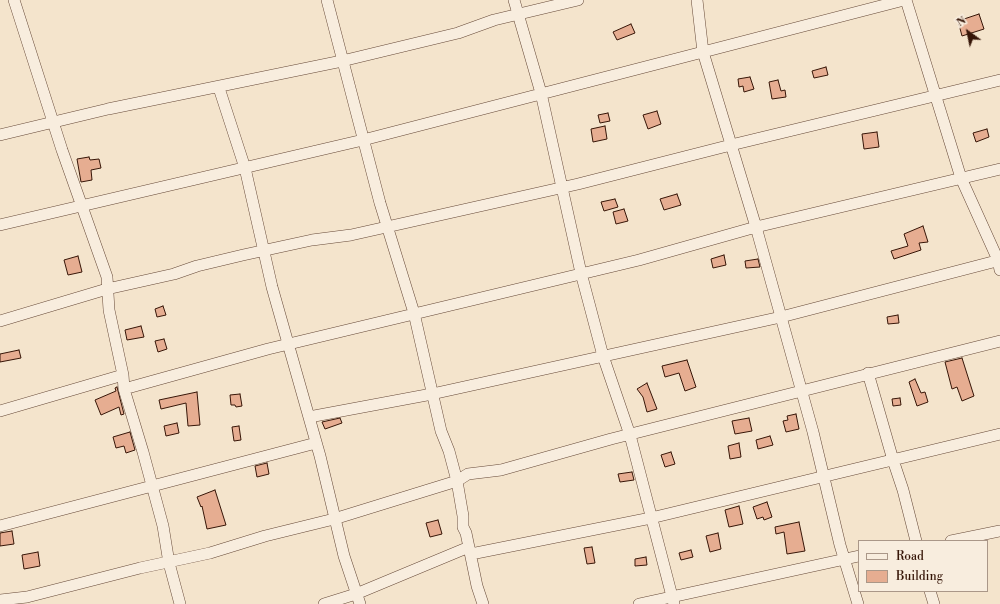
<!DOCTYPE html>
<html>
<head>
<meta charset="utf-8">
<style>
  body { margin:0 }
  #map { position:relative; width:1000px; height:604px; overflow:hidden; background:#f4e4cc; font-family:"Libre Bodoni",serif }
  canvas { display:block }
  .legend { position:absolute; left:858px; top:540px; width:130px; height:52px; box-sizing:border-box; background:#f8edde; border:1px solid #aa9788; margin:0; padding:5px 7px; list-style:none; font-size:12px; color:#361507 }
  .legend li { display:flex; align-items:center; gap:8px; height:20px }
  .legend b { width:20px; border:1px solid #aa9788 }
  .north { position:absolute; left:948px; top:12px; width:40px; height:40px; -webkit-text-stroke:3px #f8edde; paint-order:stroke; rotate:327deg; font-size:11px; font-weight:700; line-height:16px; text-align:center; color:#361507 }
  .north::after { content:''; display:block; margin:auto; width:14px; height:18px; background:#361507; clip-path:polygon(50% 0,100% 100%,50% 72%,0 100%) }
</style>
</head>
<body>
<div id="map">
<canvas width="1000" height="604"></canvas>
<ul class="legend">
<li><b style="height:5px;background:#f8edde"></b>Road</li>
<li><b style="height:11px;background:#e6ad91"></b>Building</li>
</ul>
<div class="north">N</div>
</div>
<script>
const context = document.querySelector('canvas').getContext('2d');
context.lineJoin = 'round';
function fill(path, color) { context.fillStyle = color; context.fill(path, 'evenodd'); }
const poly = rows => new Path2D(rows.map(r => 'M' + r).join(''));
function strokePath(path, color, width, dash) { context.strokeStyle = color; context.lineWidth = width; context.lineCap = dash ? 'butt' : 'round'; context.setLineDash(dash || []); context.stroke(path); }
const building = poly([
  [979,14,984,29,962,36,958,21,979,14],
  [631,24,635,33,617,40,613,32,631,24],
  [826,67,828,75,814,78,812,71,826,67],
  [750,77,754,89,744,92,743,86,739,87,738,79,750,77],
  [778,80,781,91,785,90,786,97,772,99,769,82,778,80],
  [657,111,661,124,648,129,643,115,657,111],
  [608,113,610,121,600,123,598,115,608,113],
  [605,126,607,139,593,142,591,129,605,126],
  [987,129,989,137,976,142,973,133,987,129],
  [877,132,879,147,864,149,862,134,877,132],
  [89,157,90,160,99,159,101,168,91,170,92,180,81,182,77,159,89,157],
  [677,194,681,205,664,210,660,199,677,194],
  [615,199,618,207,604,211,601,202,615,199],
  [624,209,628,221,616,224,613,212,624,209],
  [923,226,928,242,919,243,921,250,894,259,891,251,908,246,904,234,923,226],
  [724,255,726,265,713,268,711,259,724,255],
  [78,256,82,272,68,275,64,260,78,256],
  [758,259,760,267,746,268,745,261,758,259],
  [163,306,166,315,157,317,155,309,163,306],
  [898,315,899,323,888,324,887,317,898,315],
  [141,326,144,337,127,340,125,330,141,326],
  [164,339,167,349,158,352,155,341,164,339],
  [19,350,21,358,0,362,0,354,19,350],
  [962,358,974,396,962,401,957,387,952,389,945,362,962,358],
  [687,360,696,387,685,391,679,373,665,377,662,366,687,360],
  [915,379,921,393,925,392,928,402,917,406,909,382,915,379],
  [647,383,657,409,647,412,643,397,637,389,647,383],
  [117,387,124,414,121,415,119,407,101,415,95,400,116,391,115,388,117,387],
  [197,392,200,425,188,426,186,403,161,409,159,400,197,392],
  [240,394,242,406,236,407,235,405,231,405,230,395,240,394],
  [900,398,901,405,893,406,892,399,900,398],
  [796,414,799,429,786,432,783,421,788,420,787,416,796,414],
  [340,418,342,423,325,429,322,422,340,418],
  [749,418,752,431,735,434,732,421,749,418],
  [177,423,179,433,166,436,164,426,177,423],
  [239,426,241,440,234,441,232,427,239,426],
  [130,432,135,450,126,453,124,446,116,448,113,437,130,432],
  [770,436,773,445,758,449,756,440,770,436],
  [739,443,741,457,730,459,728,446,739,443],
  [671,452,675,464,665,467,661,455,671,452],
  [267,463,269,474,257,477,255,466,267,463],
  [632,472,634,480,620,482,618,474,632,472],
  [215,490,226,525,207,529,202,506,201,507,197,497,215,490],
  [767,502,772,517,764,520,763,517,757,519,753,507,767,502],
  [739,506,743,524,729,527,725,510,739,506],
  [438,520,442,534,430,537,426,523,438,520],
  [799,522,805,551,787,554,784,532,776,534,775,527,799,522],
  [12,531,14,544,0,546,0,533,12,531],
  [718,533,721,549,710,552,706,536,718,533],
  [592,547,595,563,587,564,584,548,592,547],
  [691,550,693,557,681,560,679,553,691,550],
  [38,552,40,566,24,569,22,555,38,552],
  [646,557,647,565,635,566,635,559,646,557]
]);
fill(building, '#e6ad91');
strokePath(building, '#361507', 1);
const minor = poly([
  [14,0,62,150,107,277,109,310,123,375],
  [327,0,380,203,414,313,441,431,449,451,457,481,463,516,463,527,466,533,477,586,483,604],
  [514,0,541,93,581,273,603,356,630,435,674,604],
  [697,0,703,52,756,227,813,432,840,545,858,604],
  [906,0,961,178,998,260,1000,270],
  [219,88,245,168,272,287,320,456,344,556,360,604],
  [0,135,108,109,342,61,458,33,494,20,578,0],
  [0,225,363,140,904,0],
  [0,321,107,289,174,274,197,266,243,255,312,240,351,235,578,184,731,145,1000,80],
  [868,373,893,460,903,490,916,541],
  [124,389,143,452,163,526,169,563,180,604],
  [0,411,123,375,124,389,268,349,639,260,756,227,1000,169],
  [309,417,432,394,781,317,1000,260],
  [0,526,316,443],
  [951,541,1000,531],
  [471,554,651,518,1000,434],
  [930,591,934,604],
  [0,600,27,597,140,568,210,553,265,536,334,519,457,481,468,474,501,470,611,439,1000,341],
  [324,604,356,594,469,547],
  [639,604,859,556]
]);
strokePath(minor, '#664938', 12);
strokePath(minor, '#f8edde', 11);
</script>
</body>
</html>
